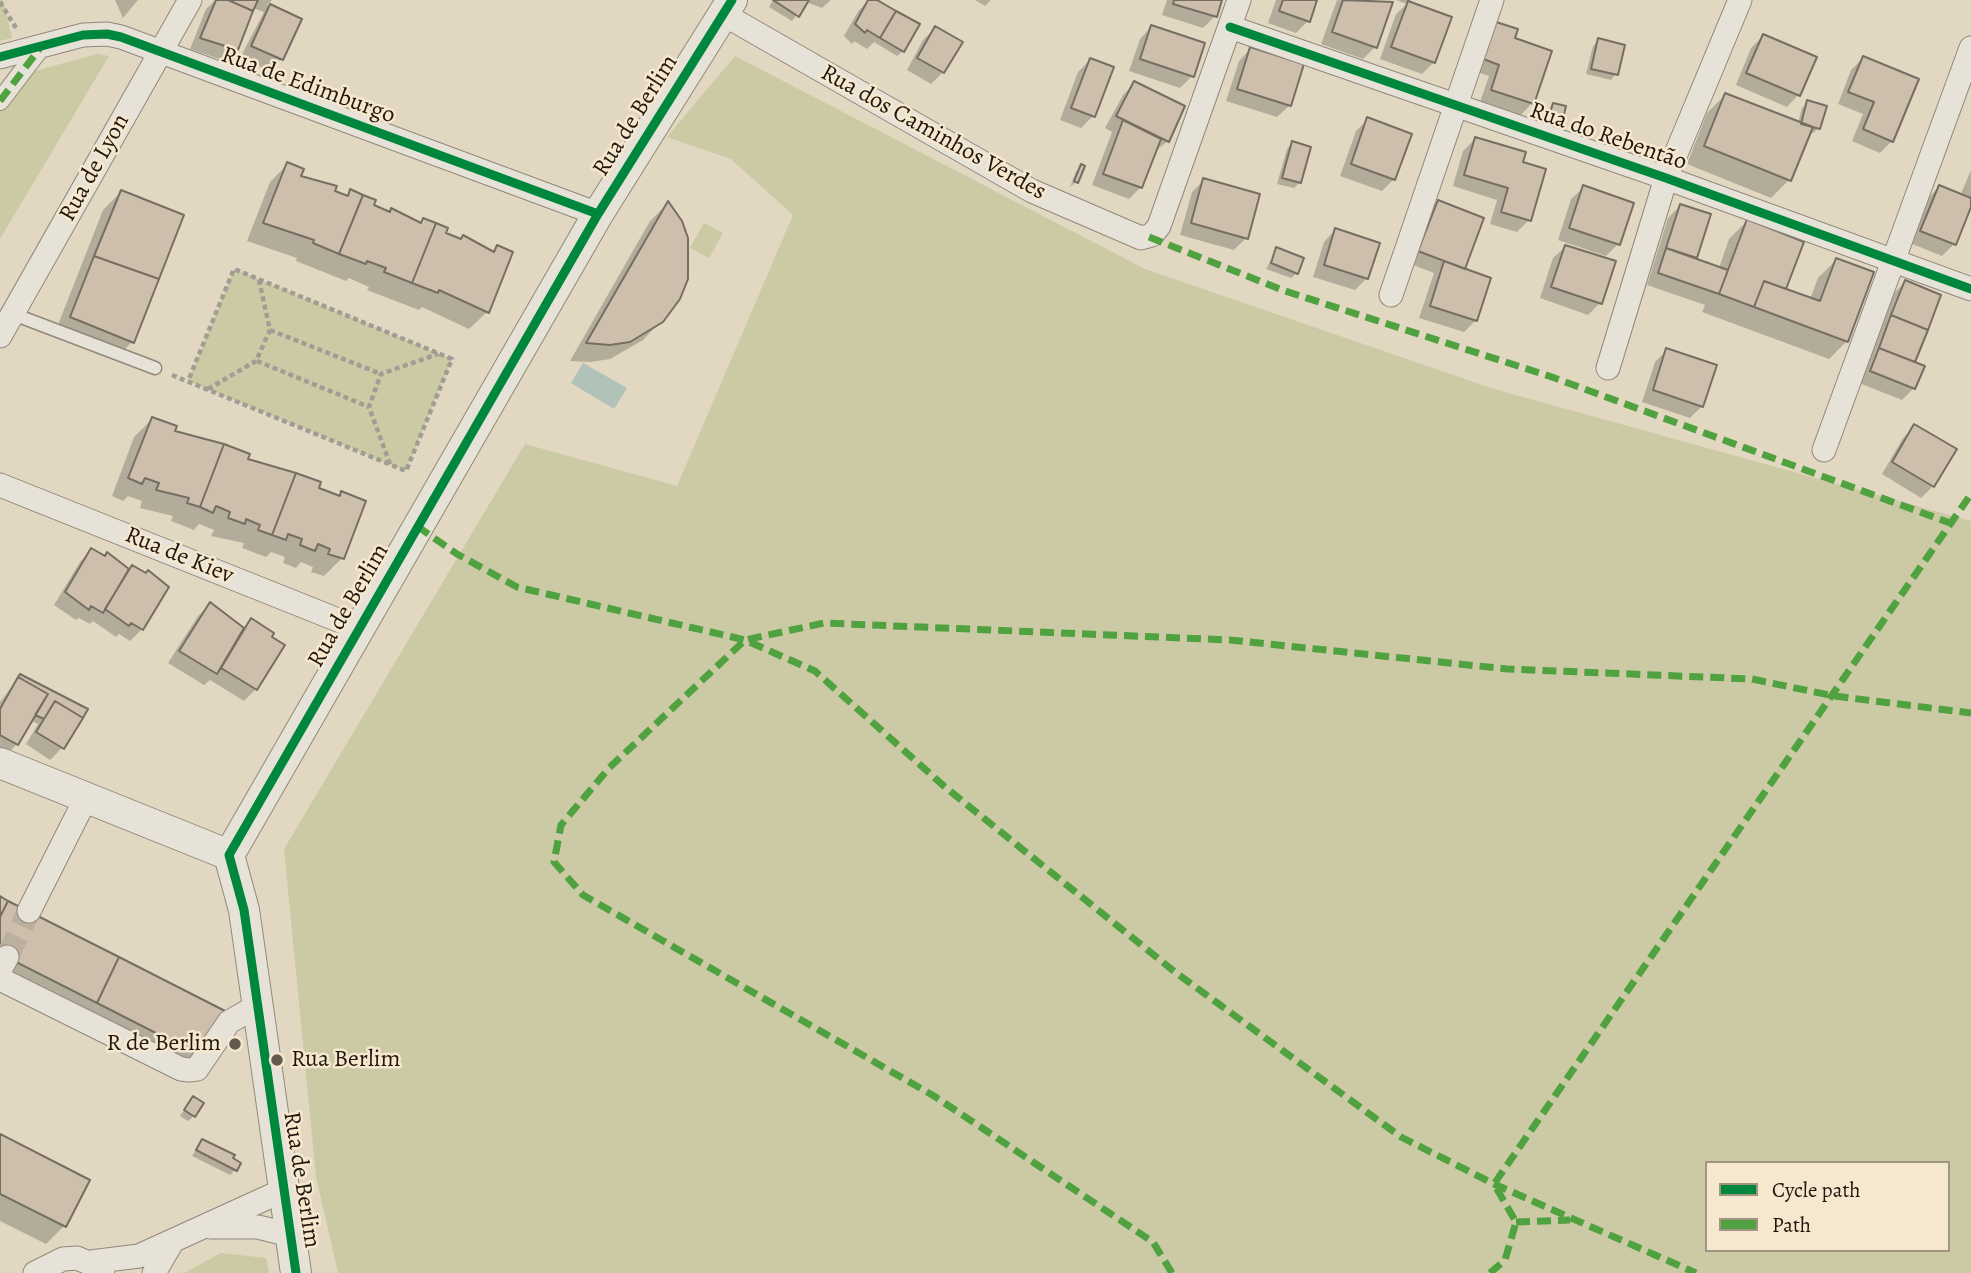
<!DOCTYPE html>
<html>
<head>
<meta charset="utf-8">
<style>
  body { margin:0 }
  #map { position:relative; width:1971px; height:1273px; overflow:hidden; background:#e2d7c1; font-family:Alegreya,serif }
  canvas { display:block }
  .legend { position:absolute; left:1705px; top:1161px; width:245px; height:91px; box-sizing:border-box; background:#f5e8ce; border:2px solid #a09482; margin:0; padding:9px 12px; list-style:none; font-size:21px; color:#211610 }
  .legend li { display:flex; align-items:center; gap:14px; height:35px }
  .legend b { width:35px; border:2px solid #a09482 }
</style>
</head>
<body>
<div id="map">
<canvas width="1971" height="1273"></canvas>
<ul class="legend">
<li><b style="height:9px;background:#00873e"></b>Cycle path</li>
<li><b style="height:9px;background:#50a13f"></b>Path</li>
</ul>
</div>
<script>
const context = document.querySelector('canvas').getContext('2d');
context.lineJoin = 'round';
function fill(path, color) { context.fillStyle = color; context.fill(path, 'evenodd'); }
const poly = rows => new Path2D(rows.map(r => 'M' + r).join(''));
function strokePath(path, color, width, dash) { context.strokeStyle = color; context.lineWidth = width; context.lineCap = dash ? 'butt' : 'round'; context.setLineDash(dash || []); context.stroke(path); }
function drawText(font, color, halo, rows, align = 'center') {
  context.font = font + ' Alegreya,serif'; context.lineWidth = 5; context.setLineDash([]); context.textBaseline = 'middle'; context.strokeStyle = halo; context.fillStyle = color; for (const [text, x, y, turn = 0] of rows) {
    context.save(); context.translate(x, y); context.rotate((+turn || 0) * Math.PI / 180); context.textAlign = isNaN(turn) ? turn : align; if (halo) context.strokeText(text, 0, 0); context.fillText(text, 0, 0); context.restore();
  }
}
fill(poly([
  [0,0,3,0,12,38,0,41],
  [97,54,109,56,0,239,0,100,20,75],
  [735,56,1145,269,1494,389,1971,521,1971,1273,338,1273,316,1177,284,849,525,444,677,486,793,215,731,159,667,137],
  [1707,1163,1948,1163,1948,1250,1707,1250],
  [704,223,723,233,709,258,690,248],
  [234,269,452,359,406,471,188,381],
  [221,1253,266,1258,269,1273,184,1273]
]), '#cbcaa4');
fill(poly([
  [583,363,627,388,614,409,571,383]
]), '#b1c2b8');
fill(poly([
  [115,0,138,0,123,18],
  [215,0,272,0,267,5,299,19,281,59,270,71,240,58,264,12,253,8,237,49,225,61,190,49,206,9],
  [773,0,831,0,822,8,806,2,792,21,769,7],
  [869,0,874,0,903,51,897,56,874,42,867,49,854,41,852,44,844,36,859,10],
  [975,0,991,0,985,6],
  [1167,0,1220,0,1215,16,1203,28,1162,15],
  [1276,0,1316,0,1308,21,1296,33,1268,23],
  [1337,0,1391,3,1375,47,1363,59,1321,44],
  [1396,0,1411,0,1409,3,1434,62,1422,74,1380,59,1396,14,1407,4],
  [1151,27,1192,76,1180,88,1129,71,1140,39],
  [935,28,943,72,931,84,907,70,923,40],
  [1482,35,1512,39,1532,103,1521,115,1480,102,1489,76,1470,70],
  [1763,36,1798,95,1787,107,1736,85,1751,48],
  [1599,40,1616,74,1611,80,1586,74,1593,46],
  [1250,49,1302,65,1289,106,1277,117,1226,101,1239,61],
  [1863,58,1892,141,1880,153,1852,141,1863,114,1838,104,1851,70],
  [1090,60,1093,116,1081,128,1060,120,1078,72],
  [1135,83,1168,141,1154,152,1141,187,1129,199,1092,185,1112,132,1105,128,1123,95],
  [1725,95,1798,123,1802,108,1808,102,1819,128,1813,133,1809,132,1789,180,1771,198,1687,164,1707,113],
  [1553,105,1562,119,1556,124,1545,121,1548,110],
  [1368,119,1394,179,1382,191,1340,176,1356,131],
  [1475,139,1521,163,1544,170,1529,220,1517,232,1490,224,1497,200,1453,186,1463,151],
  [1292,143,1300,182,1294,188,1277,184,1287,149],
  [288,164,299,177,345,197,351,192,371,206,388,213,392,210,419,224,424,220,444,234,492,252,497,247,487,312,469,329,422,307,419,310,367,290,369,287,349,278,346,281,296,261,297,258,247,241,270,182],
  [1081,166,1076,182,1070,187,1076,172],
  [1971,170,1971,209,1954,244,1942,256,1910,243,1927,199,1939,187,1960,196],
  [1204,180,1246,238,1234,250,1180,235,1192,192],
  [1583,188,1618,244,1606,256,1558,240,1571,199],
  [121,192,132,342,114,360,54,335,103,210],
  [1438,202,1463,270,1476,320,1464,332,1419,318,1434,273,1408,263,1426,214],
  [668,203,661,321,643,340,610,359,591,362,570,361,650,221],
  [1680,206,1709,215,1694,259,1719,268,1729,239,1747,221,1784,290,1810,299,1818,278,1836,260,1847,341,1829,359,1702,312,1705,305,1647,285,1668,218],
  [1335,230,1367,278,1355,290,1313,277,1324,242],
  [1565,247,1600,303,1588,315,1540,298,1553,258],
  [1277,249,1297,273,1291,278,1266,269],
  [1905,282,1939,296,1913,363,1914,388,1902,400,1859,383,1893,294],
  [1667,350,1702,406,1690,418,1642,402,1655,362],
  [152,419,173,432,198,441,201,438,247,455,246,460,268,469,271,465,319,483,316,489,338,497,342,493,342,558,324,576,311,572,313,567,301,562,296,568,283,563,285,557,271,552,266,557,242,548,244,543,211,536,214,530,199,524,194,530,171,521,173,516,140,508,142,501,128,496,123,501,112,496,134,437],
  [1915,426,1933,486,1921,498,1882,474,1903,438],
  [92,550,104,558,107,555,129,570,132,567,142,629,130,641,119,634,116,637,93,621,90,624,79,618,76,620,54,605,80,562],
  [210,604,242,629,251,620,283,646,256,689,244,701,210,680,204,685,168,663,198,616],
  [20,676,85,709,62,748,50,760,26,744,38,724,31,721,17,744,5,756,0,753,0,702],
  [0,898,226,1014,186,1075,0,980],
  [193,1098,194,1116,188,1121,180,1116],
  [0,1137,87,1180,64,1226,46,1244,0,1221],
  [202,1141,235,1170,230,1175,192,1156]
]), '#0003');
const building = poly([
  [216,0,228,0,253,11,238,50,200,38,216,0],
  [228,0,258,0,253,11,228,0],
  [773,0,809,0,799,17,773,0],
  [868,0,877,0,896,11,880,38,867,30,865,33,855,24,868,0],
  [1174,0,1222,0,1217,17,1173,4,1174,0],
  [1283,0,1317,0,1310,22,1279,11,1283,0],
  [1343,0,1393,2,1377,48,1332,32,1343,0],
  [1408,1,1452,17,1435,63,1391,47,1408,1],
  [270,4,302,19,283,60,251,46,270,4],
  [896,11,920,24,904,52,880,38,896,11],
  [1493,21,1518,29,1515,38,1552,51,1534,104,1491,90,1499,65,1481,58,1493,21],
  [1151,25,1205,43,1194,77,1140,59,1151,25],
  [935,26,963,42,944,73,917,58,935,26],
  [1763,34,1817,57,1800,96,1746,73,1763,34],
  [1598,38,1625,45,1618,75,1591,69,1598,38],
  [1250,47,1304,64,1291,106,1237,89,1250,47],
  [1863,56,1919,79,1893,142,1863,129,1874,102,1848,92,1863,56],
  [1090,58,1114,67,1095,117,1071,108,1090,58],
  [1134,81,1185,106,1169,142,1116,116,1134,81],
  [1725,93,1813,127,1791,181,1704,146,1725,93],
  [1807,100,1827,106,1820,129,1801,124,1807,100],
  [1553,103,1566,106,1563,119,1549,116,1553,103],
  [1367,117,1412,134,1395,180,1351,164,1367,117],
  [1123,120,1161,139,1142,188,1103,174,1123,120],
  [1475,137,1526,152,1523,162,1546,169,1531,221,1501,212,1508,188,1464,175,1475,137],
  [1292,141,1311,147,1301,183,1282,178,1292,141],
  [287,162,304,169,301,176,337,186,335,191,348,196,350,189,363,195,339,254,313,243,314,240,263,223,287,162],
  [1081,164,1085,166,1078,183,1074,181,1081,164],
  [1203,178,1260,194,1248,239,1191,223,1203,178],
  [1583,185,1634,203,1620,245,1569,228,1583,185],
  [1939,185,1971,198,1971,207,1956,245,1920,231,1939,185],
  [121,190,184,215,159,279,94,256,121,190],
  [363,195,376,200,374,205,390,212,391,208,421,223,423,218,436,223,412,283,384,272,386,268,367,261,366,264,339,254,363,195],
  [1438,200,1484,218,1465,269,1418,251,1438,200],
  [668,201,682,221,688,238,688,279,680,299,663,322,630,342,610,345,586,343,668,201],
  [1680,204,1711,214,1697,258,1666,248,1680,204],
  [1747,219,1804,242,1786,289,1764,281,1754,307,1719,294,1747,219],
  [436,223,448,228,446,233,461,239,463,235,494,252,497,245,513,252,489,313,439,290,438,293,412,283,436,223],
  [1335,228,1380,243,1368,279,1324,265,1335,228],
  [1565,245,1616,261,1602,304,1551,287,1565,245],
  [1276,247,1304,258,1298,274,1271,263,1276,247],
  [1666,248,1728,270,1719,294,1658,273,1666,248],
  [94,256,159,279,134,343,70,317,94,256],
  [1836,258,1874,272,1848,342,1754,307,1764,281,1820,301,1836,258],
  [1444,261,1491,278,1477,321,1430,306,1444,261],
  [1905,280,1941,295,1928,330,1891,315,1905,280],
  [1891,315,1928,330,1915,362,1879,348,1891,315],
  [1666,348,1717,365,1703,407,1653,390,1666,348],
  [1879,348,1925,366,1915,389,1870,371,1879,348],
  [152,417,177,426,175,431,224,444,200,507,187,503,189,498,156,490,159,483,145,478,142,484,128,478,152,417],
  [1914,424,1957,449,1934,487,1892,462,1914,424],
  [224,444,250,454,248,459,296,473,272,535,258,530,260,525,246,519,245,524,228,518,230,512,216,506,213,513,200,507,224,444],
  [296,473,321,482,319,488,340,496,341,491,366,501,344,559,328,554,330,549,318,544,315,551,300,545,302,539,288,534,286,540,272,535,296,473],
  [91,548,105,556,107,552,129,569,103,613,91,606,89,610,65,592,91,548],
  [132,565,146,573,148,570,169,587,143,630,131,623,129,626,105,609,132,565],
  [210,602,244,628,217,674,179,651,210,602],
  [251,618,274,633,272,637,285,645,257,690,221,668,251,618],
  [20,674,88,709,83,718,55,701,44,719,35,715,48,694,18,677,20,674],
  [18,677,48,694,18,745,0,735,0,709,18,677],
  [55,701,83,718,64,749,36,732,55,701],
  [0,896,8,901,0,917,0,896],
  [8,901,119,957,97,1003,0,954,0,917,8,901],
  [119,957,229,1013,205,1058,97,1003,119,957],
  [193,1096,204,1103,195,1117,184,1110,193,1096],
  [0,1134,90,1180,66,1227,0,1194,0,1134],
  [202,1139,235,1155,233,1158,241,1163,237,1171,196,1150,202,1139]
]);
fill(building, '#cebfad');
strokePath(building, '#756e63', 2);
strokePath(poly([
  [7,957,29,911]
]), '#bbb09e', 23, [23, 11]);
const service = poly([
  [13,314,155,368]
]);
const pedestrian = poly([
  [0,101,42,46]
]);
const minor = poly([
  [723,14,1032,191,1141,238,1152,235,1159,226,1239,0],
  [1230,27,1666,178,1971,289],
  [0,57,83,35,107,34,121,37,598,214],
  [1391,295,1492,0],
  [0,336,190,0],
  [1608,368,1666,178,1740,0],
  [1824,450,1971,48],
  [0,485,358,628],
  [29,911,86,798],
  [0,970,7,957],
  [0,979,181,1069,189,1070,197,1069,229,1022,257,1006],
  [211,1227,258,1227,290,1235],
  [91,1262,139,1256,284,1190],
  [35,1273,63,1259,77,1258,103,1269],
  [154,1273,171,1244]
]);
const tertiary = poly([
  [0,763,229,855],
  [296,1273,244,910,229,855,598,214,732,0]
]);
strokePath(service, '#90887b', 15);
strokePath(pedestrian, '#90887b', 20);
strokePath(minor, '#90887b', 25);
strokePath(tertiary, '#90887b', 32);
strokePath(poly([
  [0,2,16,28],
  [270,330,381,374],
  [257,361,369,407],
  [172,375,406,471,452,359,234,269,188,381],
  [208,389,256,361,270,330,259,280],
  [390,464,369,407,381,374,438,354]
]), '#a19c94', 4.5, [5, 3.5]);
strokePath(service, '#e7e2d7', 12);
strokePath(pedestrian, '#e7e2d7', 18);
strokePath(minor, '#e7e2d7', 23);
strokePath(tertiary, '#e7e2d7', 30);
strokePath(poly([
  [0,101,40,48],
  [1149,237,1285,291,1549,376,1950,523],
  [417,526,457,554,517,587,745,640,815,671,945,787,1175,972,1401,1137,1494,1184,1696,1273],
  [1516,1222,1570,1220],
  [1172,1273,1153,1242,934,1096,583,895,554,862,561,825,609,768,745,640,824,623,1230,640,1507,669,1752,679,1834,696,1971,713],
  [1490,1273,1505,1260,1516,1222,1494,1184,1971,494]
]), '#50a13f', 7, [14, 7]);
strokePath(poly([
  [1230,27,1666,178,1971,289],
  [0,57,83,35,107,34,121,37,598,214],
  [296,1273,244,910,229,855,598,214,732,0]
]), '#00873e', 9);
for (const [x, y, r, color] of [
  [235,1044,7,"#655a4e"],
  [277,1060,7,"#655a4e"]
]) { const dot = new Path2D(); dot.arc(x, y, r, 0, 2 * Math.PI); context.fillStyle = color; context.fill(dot); strokePath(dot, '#f5e8ce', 2.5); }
drawText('24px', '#211610', '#f5e8ce', [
  ["Rua de Edimburgo",308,86,20],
  ["Rua de Berlim",636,116,-58],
  ["Rua dos Caminhos Verdes",933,133,29],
  ["Rua do Rebentão",1608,137,19],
  ["Rua de Lyon",95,168,-61],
  ["Rua de Kiev",179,556,22],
  ["Rua de Berlim",349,606,-60],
  ["Rua de Berlim",301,1180,81]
]);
drawText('24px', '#211610', '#f5e8ce', [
  ["R de Berlim",221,1044],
  ["Rua Berlim",291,1060,"left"]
], 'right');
</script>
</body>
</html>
